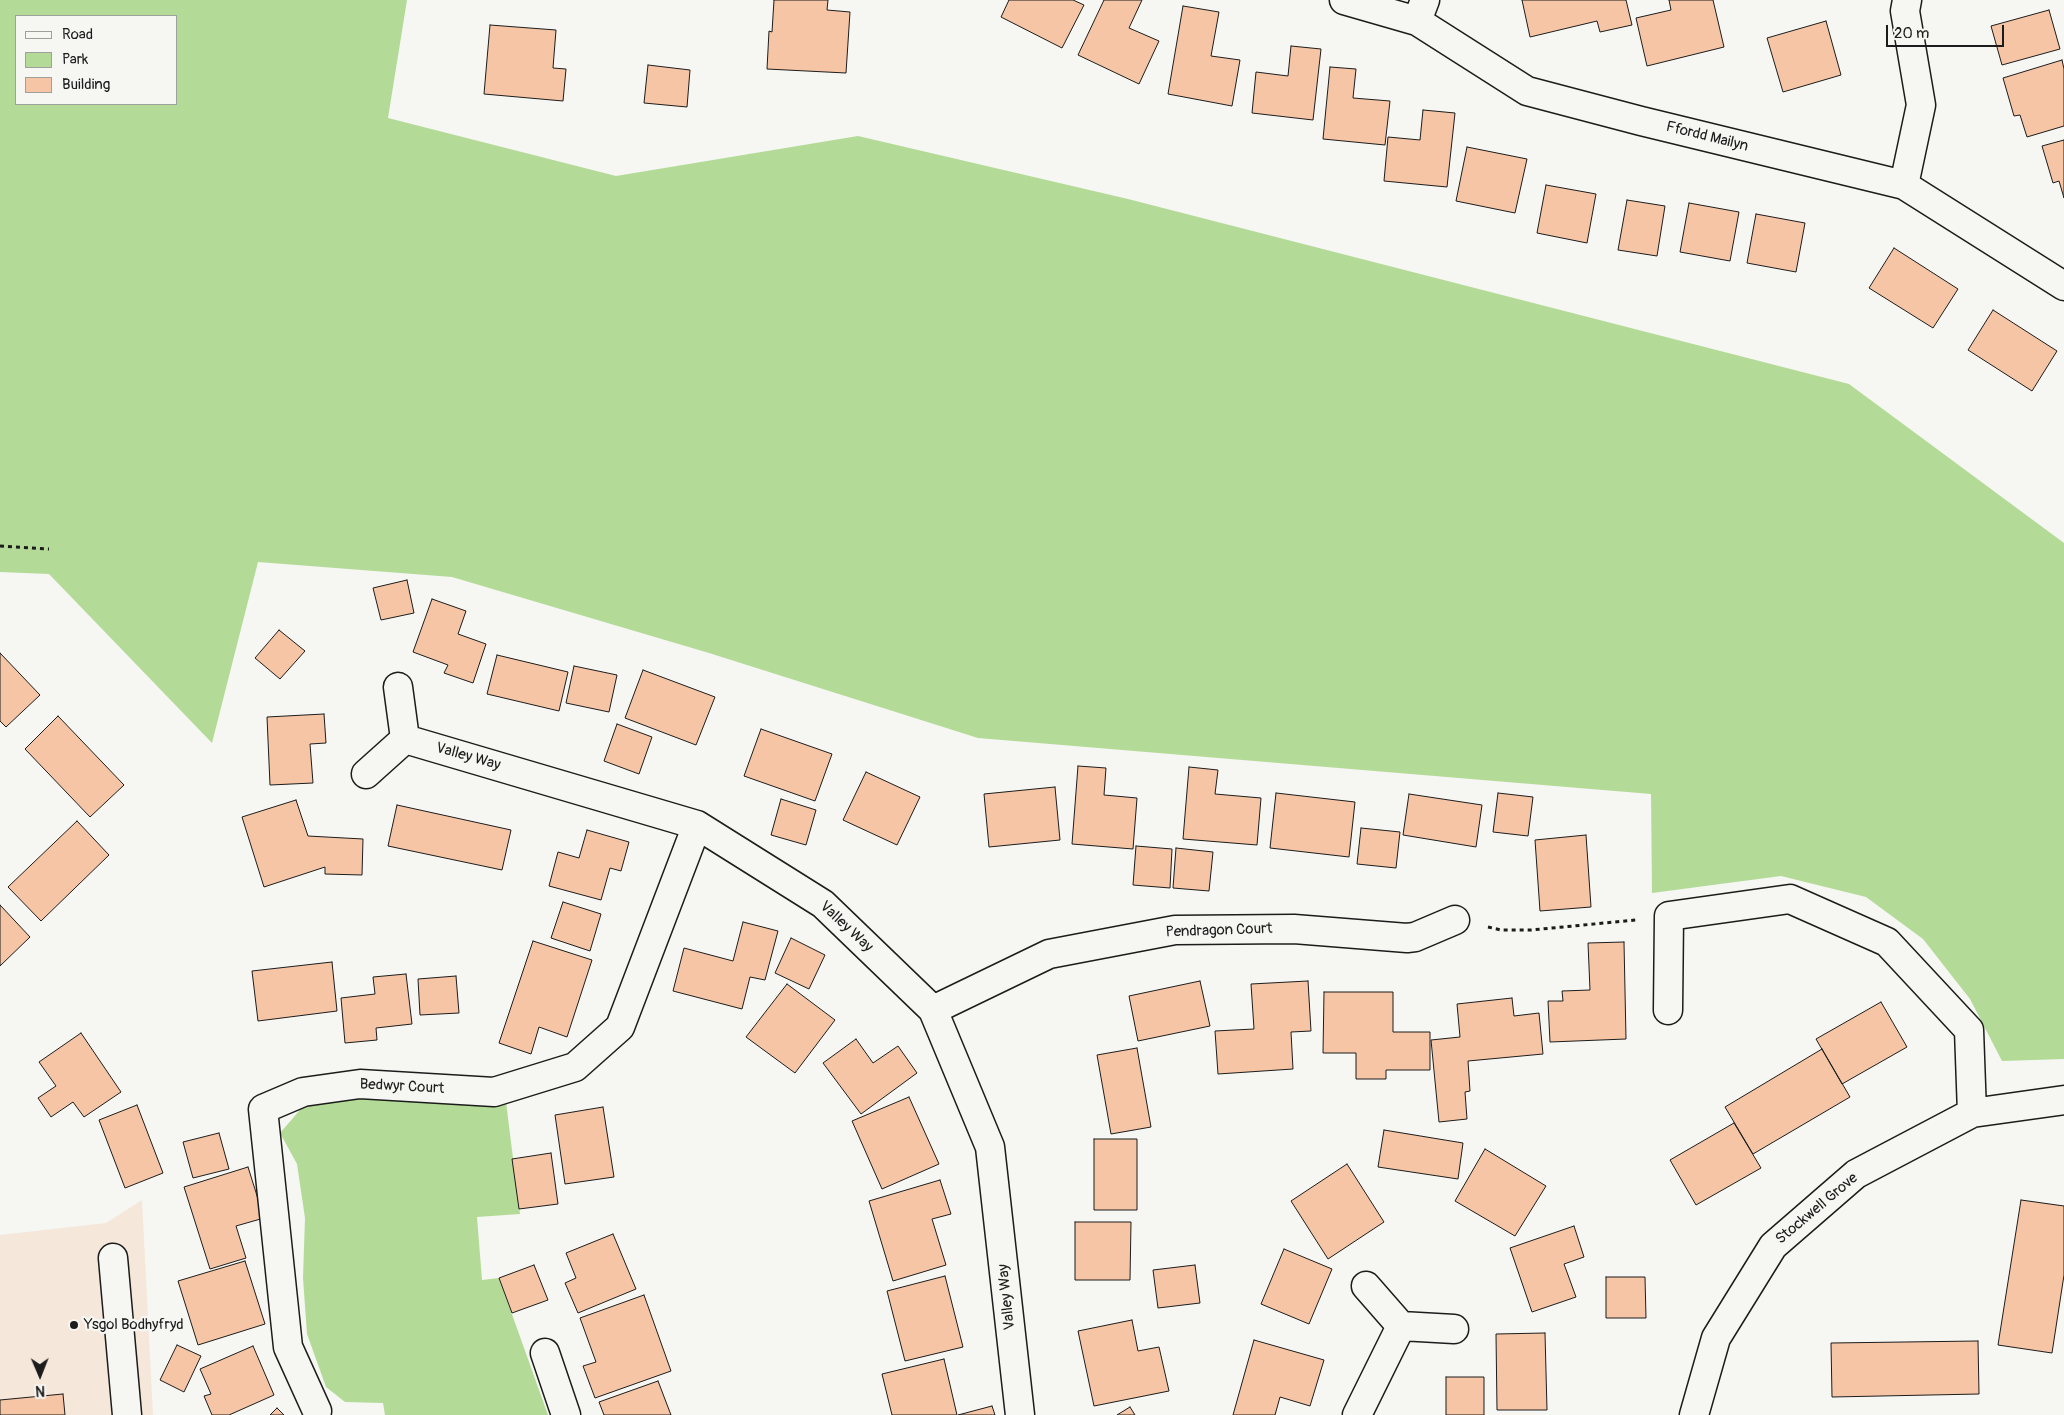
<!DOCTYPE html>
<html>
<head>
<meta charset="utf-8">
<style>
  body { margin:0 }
  #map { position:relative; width:2064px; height:1415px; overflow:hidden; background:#f6f6f2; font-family:Pangolin,sans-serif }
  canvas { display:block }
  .legend { position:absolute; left:15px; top:15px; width:162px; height:90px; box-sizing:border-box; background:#f6f6f2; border:1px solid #9f9f9c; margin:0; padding:6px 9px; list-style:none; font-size:15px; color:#1c1c1c }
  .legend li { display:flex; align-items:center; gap:10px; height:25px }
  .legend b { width:25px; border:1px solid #9f9f9c }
  .north { position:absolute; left:15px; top:1350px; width:50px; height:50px; -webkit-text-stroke:4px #f6f6f2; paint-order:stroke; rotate:179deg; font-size:14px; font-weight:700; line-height:20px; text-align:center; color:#1c1c1c }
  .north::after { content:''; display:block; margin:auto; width:18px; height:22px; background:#1c1c1c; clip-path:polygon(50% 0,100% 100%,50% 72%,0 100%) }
  .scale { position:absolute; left:1886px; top:25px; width:118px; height:22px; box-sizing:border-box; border:2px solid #1c1c1c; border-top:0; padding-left:6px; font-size:15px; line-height:18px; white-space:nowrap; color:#1c1c1c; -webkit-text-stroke:4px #f6f6f2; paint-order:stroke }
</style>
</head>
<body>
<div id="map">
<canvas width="2064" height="1415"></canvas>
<ul class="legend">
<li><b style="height:6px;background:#f6f6f2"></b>Road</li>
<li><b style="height:14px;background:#b3db97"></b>Park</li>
<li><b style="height:14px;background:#f5c5a5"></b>Building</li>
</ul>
<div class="north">N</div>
<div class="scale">20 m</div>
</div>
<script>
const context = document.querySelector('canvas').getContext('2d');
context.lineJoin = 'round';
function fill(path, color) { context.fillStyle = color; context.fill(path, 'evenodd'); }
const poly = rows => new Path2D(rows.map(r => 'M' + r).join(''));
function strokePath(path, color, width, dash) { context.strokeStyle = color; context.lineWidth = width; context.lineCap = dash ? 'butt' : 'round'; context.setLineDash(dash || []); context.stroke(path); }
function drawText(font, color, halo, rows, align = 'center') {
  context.font = font + ' Pangolin,sans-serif'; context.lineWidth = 4.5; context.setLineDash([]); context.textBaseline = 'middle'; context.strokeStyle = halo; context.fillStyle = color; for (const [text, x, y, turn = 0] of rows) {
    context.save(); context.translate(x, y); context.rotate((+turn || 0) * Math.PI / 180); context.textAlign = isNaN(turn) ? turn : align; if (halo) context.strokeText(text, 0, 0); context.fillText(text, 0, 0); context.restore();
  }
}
fill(poly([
  [142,1200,153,1415,0,1415,0,1235,106,1223]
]), '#f6e7db');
fill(poly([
  [0,0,407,0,388,118,616,176,858,136,1128,199,1849,384,2064,543,2064,1059,2002,1061,1970,999,1923,939,1866,897,1781,876,1652,893,1651,794,978,738,709,653,452,577,258,562,212,743,49,574,0,572],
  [16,16,176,16,176,104,16,104],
  [371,1093,506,1102,520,1214,477,1217,482,1280,499,1278,548,1415,385,1415,383,1403,345,1402,326,1387,307,1334,303,1278,305,1218,297,1164,280,1133,306,1103]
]), '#b3db97');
const building = poly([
  [774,0,828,0,827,10,850,12,846,73,767,69,769,31,772,32,774,0],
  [1009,0,1073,0,1084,5,1062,48,1001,17,1009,0],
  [1104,0,1142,0,1129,28,1159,41,1139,84,1078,55,1104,0],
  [1522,0,1626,0,1632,25,1600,32,1597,21,1530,37,1522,0],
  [1669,0,1713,0,1724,47,1647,66,1636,18,1671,10,1669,0],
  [1183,6,1219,12,1211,56,1240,60,1232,106,1168,94,1183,6],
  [2049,10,2060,49,2002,65,1991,26,2049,10],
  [1826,21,1841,75,1783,92,1767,38,1826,21],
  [490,25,556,30,553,68,566,69,563,101,484,94,490,25],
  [1291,46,1321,49,1313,120,1252,113,1256,72,1288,76,1291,46],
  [2062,60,2064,69,2064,126,2027,137,2020,115,2014,116,2003,78,2062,60],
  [648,65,690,70,687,107,644,103,648,65],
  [1330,67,1356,69,1353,98,1390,101,1385,145,1323,139,1330,67],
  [1423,110,1455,113,1447,187,1384,181,1388,137,1420,140,1423,110],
  [2064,140,2064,198,2059,181,2053,183,2042,146,2064,140],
  [1467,147,1527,159,1515,213,1456,201,1467,147],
  [1546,185,1596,194,1587,243,1537,233,1546,185],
  [1627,200,1665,206,1657,256,1618,250,1627,200],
  [1689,203,1739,212,1730,261,1680,252,1689,203],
  [1756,214,1805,223,1796,272,1747,263,1756,214],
  [1894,248,1958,289,1933,328,1869,288,1894,248],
  [1993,310,2057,351,2032,391,1968,350,1993,310],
  [407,580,414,613,381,620,373,588,407,580],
  [432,599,466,611,458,634,486,644,473,683,444,673,448,665,413,652,432,599],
  [279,630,305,651,280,679,255,658,279,630],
  [0,653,40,695,6,727,0,721,0,653],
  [497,655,568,672,559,711,487,694,497,655],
  [574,666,617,675,609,712,566,703,574,666],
  [643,670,715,697,696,745,625,718,643,670],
  [324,714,326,743,310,744,313,783,270,785,267,717,324,714],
  [58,716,124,785,90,817,25,749,58,716],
  [617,724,652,737,639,774,604,761,617,724],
  [761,729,832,754,815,801,744,776,761,729],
  [1078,766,1106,768,1104,795,1137,798,1133,849,1072,844,1078,766],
  [1189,767,1218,770,1215,794,1261,798,1257,845,1183,839,1189,767],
  [866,772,920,797,897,845,843,820,866,772],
  [1055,787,1060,840,989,847,984,794,1055,787],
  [1276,793,1355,802,1349,857,1270,848,1276,793],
  [1498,793,1533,797,1528,836,1493,832,1498,793],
  [1409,794,1482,805,1476,847,1403,835,1409,794],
  [781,799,816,810,806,845,771,835,781,799],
  [296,800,308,836,363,839,362,875,325,874,325,867,264,887,242,817,296,800],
  [397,805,511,830,502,870,388,846,397,805],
  [77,821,109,855,41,921,8,887,77,821],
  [1361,828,1400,832,1396,868,1357,864,1361,828],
  [587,830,629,842,621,871,610,868,601,900,549,886,558,852,579,858,587,830],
  [1586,835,1591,907,1540,911,1535,840,1586,835],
  [1136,846,1172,849,1170,888,1133,885,1136,846],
  [1176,848,1213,852,1209,891,1173,888,1176,848],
  [563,902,601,914,590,951,551,938,563,902],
  [0,905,30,937,0,966,0,905],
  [743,922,778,931,765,980,750,977,742,1009,673,991,684,948,733,961,743,922],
  [791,938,825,955,809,989,775,973,791,938],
  [533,941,592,960,567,1037,539,1027,531,1054,499,1043,533,941],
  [1624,942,1626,1039,1550,1042,1548,1001,1563,1001,1562,991,1590,990,1588,943,1624,942],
  [332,962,337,1011,258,1021,252,971,332,962],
  [406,974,412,1024,376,1028,377,1040,345,1043,341,998,375,994,373,977,406,974],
  [456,976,459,1013,420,1015,418,979,456,976],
  [1200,981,1210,1026,1138,1041,1129,996,1200,981],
  [1308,981,1311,1031,1291,1032,1293,1069,1218,1074,1215,1031,1254,1029,1251,984,1308,981],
  [787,984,835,1020,795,1073,746,1037,787,984],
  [1324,992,1393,992,1393,1032,1430,1032,1430,1070,1386,1070,1386,1079,1356,1079,1356,1053,1323,1053,1324,992],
  [1512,998,1514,1016,1539,1013,1543,1054,1468,1061,1470,1091,1465,1092,1467,1119,1439,1122,1431,1040,1460,1037,1457,1004,1512,998],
  [1881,1002,1907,1047,1842,1084,1816,1039,1881,1002],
  [81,1033,121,1092,84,1117,73,1102,51,1117,38,1098,56,1086,39,1062,81,1033],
  [856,1039,873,1063,898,1046,917,1073,861,1114,823,1063,856,1039],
  [1137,1048,1151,1127,1111,1134,1097,1055,1137,1048],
  [1822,1049,1850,1097,1753,1154,1725,1107,1822,1049],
  [909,1097,939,1164,882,1189,852,1121,909,1097],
  [137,1105,163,1173,125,1188,99,1120,137,1105],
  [603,1107,614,1177,565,1184,555,1115,603,1107],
  [1734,1123,1761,1168,1696,1205,1670,1160,1734,1123],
  [1384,1130,1463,1143,1458,1179,1378,1167,1384,1130],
  [219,1133,229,1169,193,1178,183,1142,219,1133],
  [1094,1139,1137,1139,1137,1210,1094,1210,1094,1139],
  [1485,1149,1546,1186,1515,1236,1455,1201,1485,1149],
  [551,1153,558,1204,519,1209,512,1159,551,1153],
  [1347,1164,1384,1222,1328,1259,1291,1201,1347,1164],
  [248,1167,264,1218,236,1226,246,1258,210,1269,184,1187,248,1167],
  [940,1180,951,1214,932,1219,946,1265,893,1281,869,1201,940,1180],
  [2021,1200,2064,1206,2064,1275,2052,1353,1998,1345,2021,1200],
  [1075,1222,1131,1222,1130,1280,1075,1280,1075,1222],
  [1574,1226,1584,1257,1564,1264,1576,1297,1532,1312,1510,1248,1574,1226],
  [613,1234,636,1289,578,1313,565,1283,576,1278,566,1253,613,1234],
  [1284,1249,1332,1269,1309,1324,1261,1304,1284,1249],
  [245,1261,265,1324,198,1345,178,1281,245,1261],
  [534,1265,548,1300,512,1313,499,1278,534,1265],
  [1195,1265,1200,1303,1158,1308,1153,1270,1195,1265],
  [945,1276,963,1347,905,1361,887,1291,945,1276],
  [1606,1277,1645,1277,1646,1318,1606,1318,1606,1277],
  [644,1295,671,1371,595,1398,583,1366,596,1362,580,1318,644,1295],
  [1132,1320,1138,1351,1159,1347,1169,1391,1094,1406,1078,1331,1132,1320],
  [1545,1333,1547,1410,1497,1410,1496,1334,1545,1333],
  [1254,1340,1324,1360,1310,1406,1280,1397,1275,1415,1233,1415,1254,1340],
  [1978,1341,1979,1394,1832,1397,1831,1343,1978,1341],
  [177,1345,201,1356,184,1392,160,1380,177,1345],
  [253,1346,274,1395,229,1415,212,1415,204,1396,211,1394,200,1369,253,1346],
  [944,1359,957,1415,892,1415,882,1374,944,1359],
  [1446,1377,1484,1377,1484,1415,1446,1415,1446,1377],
  [658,1381,671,1415,604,1415,599,1402,658,1381],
  [63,1394,65,1415,0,1415,0,1400,63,1394],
  [992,1406,995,1415,958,1415,992,1406],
  [1130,1407,1135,1415,1117,1415,1130,1407],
  [277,1408,284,1415,270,1415,277,1408]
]);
fill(building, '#f5c5a5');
strokePath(building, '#1c1c1c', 1);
const minor = poly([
  [1344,0,1417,21,1527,91,1641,121,1904,185,2064,286],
  [1417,21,1425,0],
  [1904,185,1921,105,1905,11,1907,0],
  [398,687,405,739],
  [366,774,405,739,697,825,823,904,933,1010,990,1147,1020,1415],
  [933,1010,1049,954,1175,930,1294,929,1407,938,1415,937,1455,920],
  [1668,1010,1669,916,1790,899,1887,942,1969,1030,1972,1113],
  [113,1258,127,1415],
  [1366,1286,1401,1326,1454,1329],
  [545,1353,566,1415],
  [317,1411,288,1347,263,1109,303,1092,360,1084,494,1092,575,1067,620,1027,697,825],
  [1357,1415,1401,1326],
  [1694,1415,1716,1338,1773,1246,1856,1174,1972,1113,2064,1100]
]);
strokePath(minor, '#1c1c1c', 31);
strokePath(poly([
  [0,546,49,549],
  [1488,927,1501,930,1531,930,1636,920]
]), '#1c1c1c', 3, [4, 4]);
strokePath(minor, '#f6f6f2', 28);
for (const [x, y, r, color] of [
  [74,1325,5,"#1c1c1c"]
]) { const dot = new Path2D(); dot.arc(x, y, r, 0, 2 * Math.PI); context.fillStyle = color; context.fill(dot); strokePath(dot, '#f6f6f2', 2); }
drawText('15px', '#1c1c1c', '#f6f6f2', [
  ["Ffordd Mailyn",1707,137,14],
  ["Valley Way",468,757,16],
  ["Valley Way",846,927,43],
  ["Pendragon Court",1219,931,-2],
  ["Bedwyr Court",402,1087,3],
  ["Stockwell Grove",1817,1209,-40],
  ["Valley Way",1007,1297,-96]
]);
drawText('15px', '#1c1c1c', '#f6f6f2', [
  ["Ysgol Bodhyfryd",84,1325]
], 'left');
</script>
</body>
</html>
